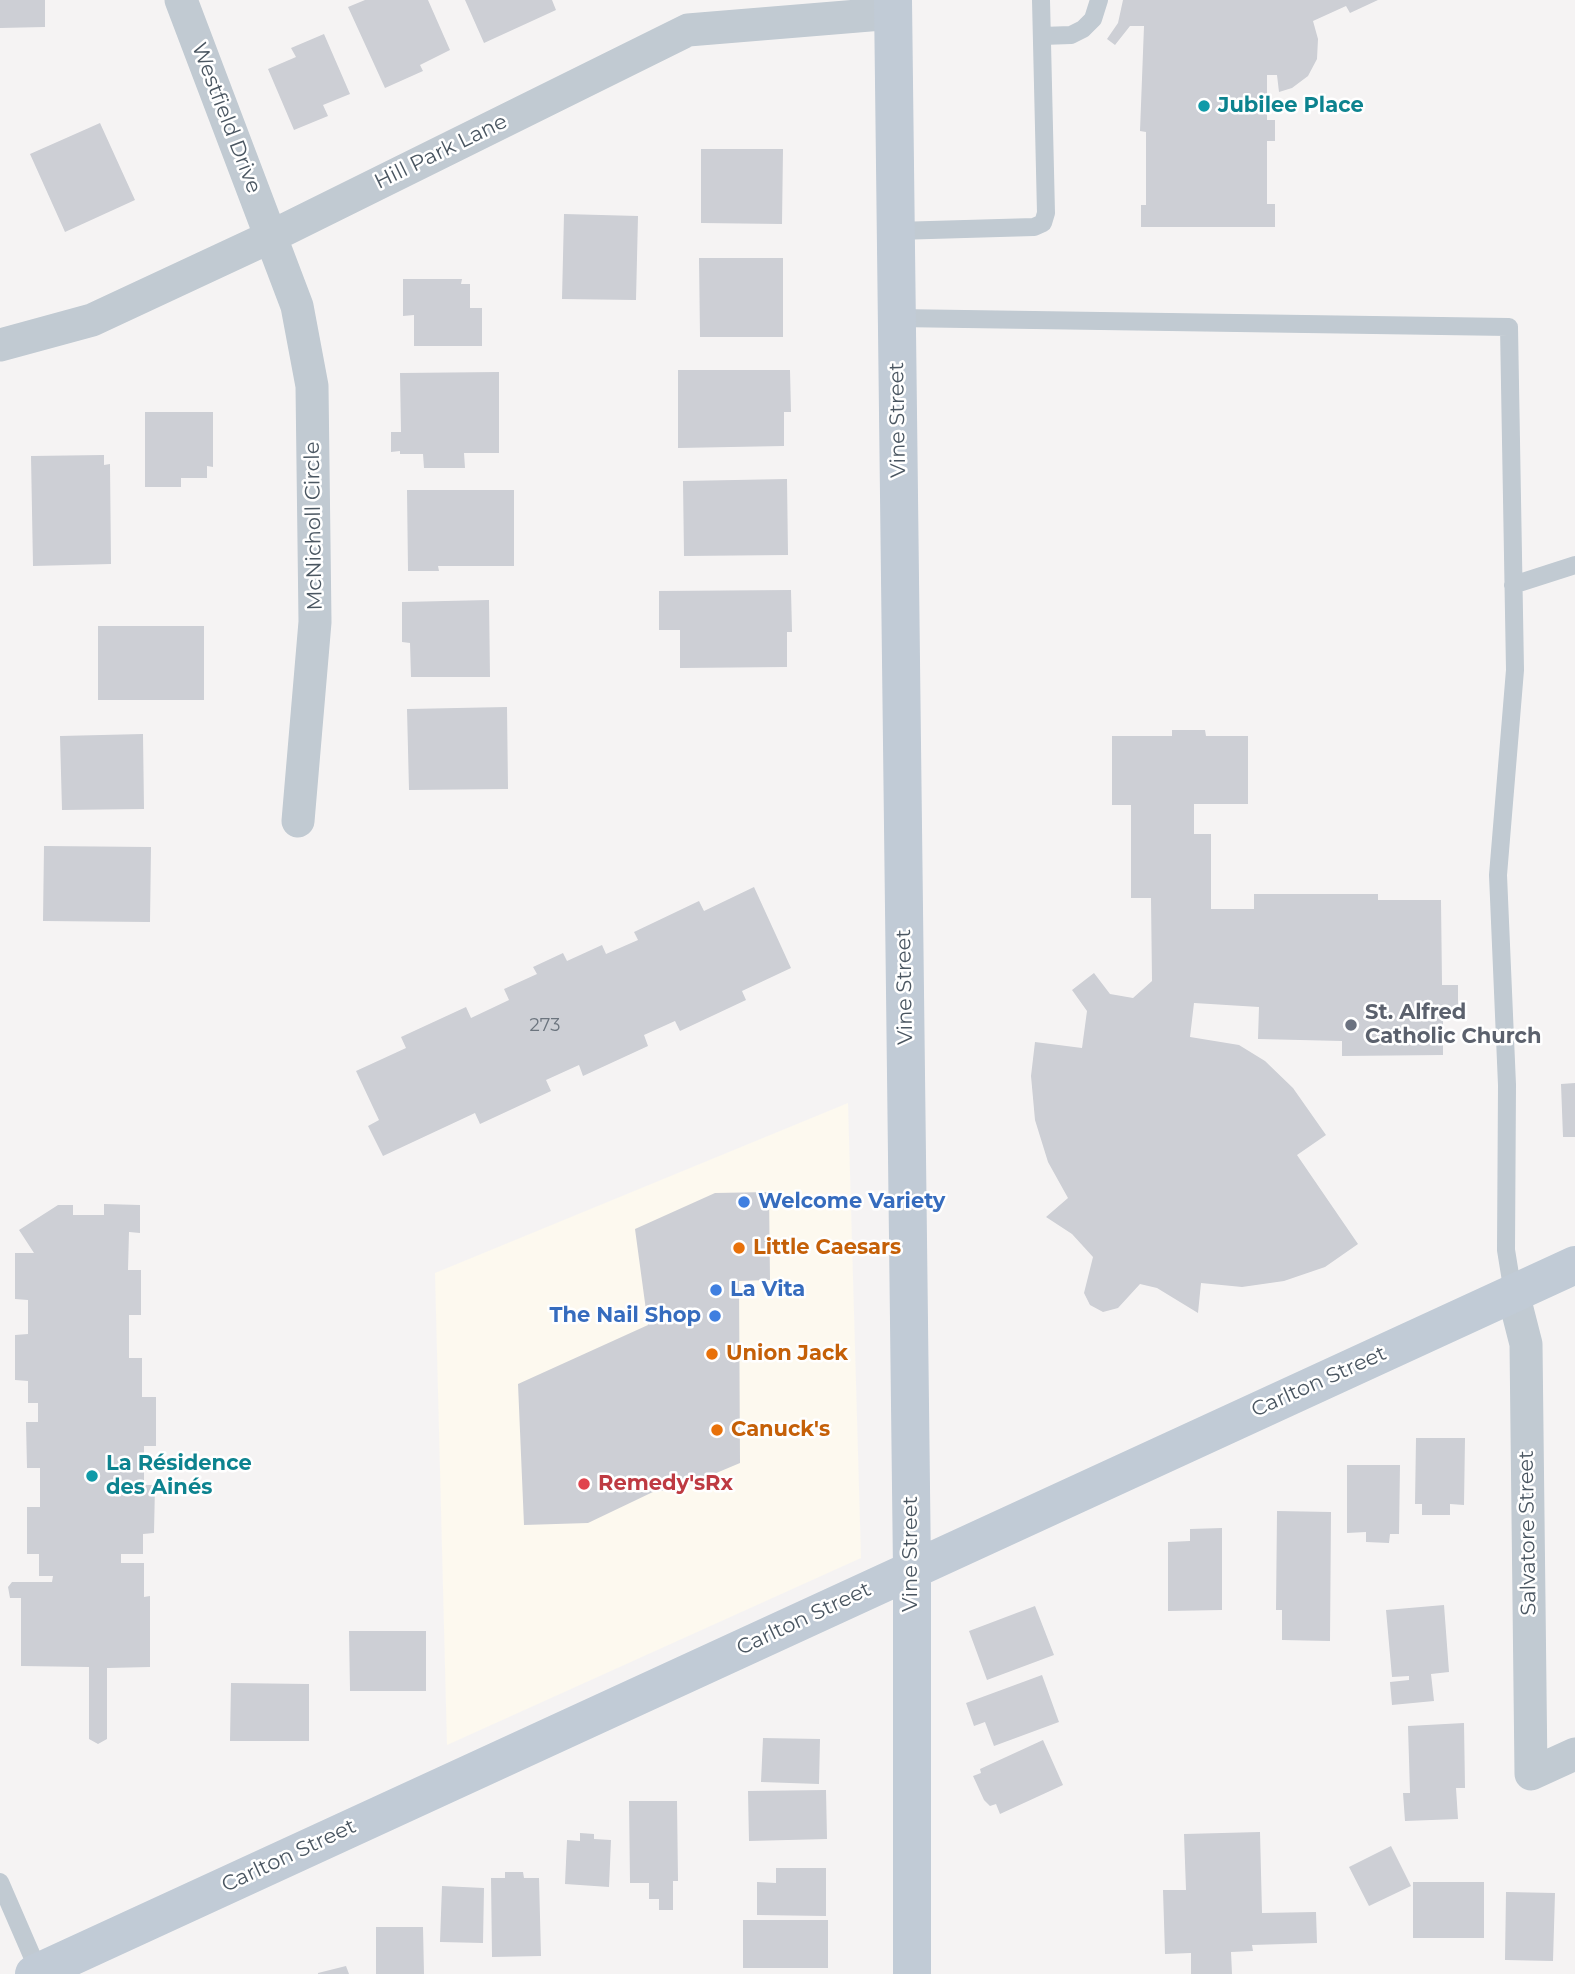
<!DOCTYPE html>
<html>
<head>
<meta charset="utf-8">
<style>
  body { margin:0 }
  canvas { display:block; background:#f5f3f3 }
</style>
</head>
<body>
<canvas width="1575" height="1974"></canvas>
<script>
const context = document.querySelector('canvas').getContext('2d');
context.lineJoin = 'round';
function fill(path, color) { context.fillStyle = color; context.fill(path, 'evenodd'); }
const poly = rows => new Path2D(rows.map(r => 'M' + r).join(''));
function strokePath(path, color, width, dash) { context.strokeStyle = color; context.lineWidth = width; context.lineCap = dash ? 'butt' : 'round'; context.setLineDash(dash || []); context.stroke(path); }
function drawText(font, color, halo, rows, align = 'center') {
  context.font = font + ' Montserrat,sans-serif'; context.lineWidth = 5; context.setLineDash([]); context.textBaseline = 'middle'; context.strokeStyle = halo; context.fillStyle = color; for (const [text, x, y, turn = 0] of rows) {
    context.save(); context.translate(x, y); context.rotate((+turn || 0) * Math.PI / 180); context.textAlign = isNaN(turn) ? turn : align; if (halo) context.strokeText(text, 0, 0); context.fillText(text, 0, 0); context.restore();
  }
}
fill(poly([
  [848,1103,861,1558,447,1745,435,1273]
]), '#fdf9ef');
fill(poly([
  [0,0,45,0,45,27,0,28],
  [365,0,428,0,450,50,420,65,423,71,385,88,348,7],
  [465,0,552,0,556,10,484,43],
  [1123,0,1378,0,1350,13,1346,6,1313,21,1318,39,1317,59,1308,76,1292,88,1279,92,1277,75,1267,75,1267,120,1275,120,1275,141,1267,141,1267,204,1275,204,1275,227,1141,227,1141,205,1146,205,1146,132,1140,131,1144,26,1130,26,1115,45,1107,39,1118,23],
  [324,34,350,94,323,105,328,116,294,130,268,69,296,57,291,48],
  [100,123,135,200,65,232,30,154],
  [701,149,783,149,782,224,701,223],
  [564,214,638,216,636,300,562,299],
  [699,258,783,258,783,337,700,337],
  [403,279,462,279,461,284,470,284,470,308,482,308,482,346,414,346,414,315,403,316],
  [678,370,790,370,791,412,784,412,784,446,678,448],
  [499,372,499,453,464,453,465,468,424,468,423,454,400,454,400,451,391,452,391,432,401,432,400,373],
  [145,412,213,412,213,467,207,466,207,478,181,478,181,487,145,487],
  [104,455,104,465,110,464,111,564,33,566,31,456],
  [787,479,788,555,684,556,683,481],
  [407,490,514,490,514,566,438,566,439,571,408,571],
  [791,590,792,632,787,632,787,667,680,668,680,630,659,630,659,591],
  [489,600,490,677,411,677,410,643,402,642,402,602],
  [98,626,204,626,204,700,98,700],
  [507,707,508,789,409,790,407,709],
  [1172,730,1205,730,1206,736,1248,736,1248,804,1194,804,1194,834,1211,834,1211,909,1254,909,1254,894,1378,894,1378,900,1441,900,1442,985,1458,985,1458,1012,1443,1013,1443,1055,1342,1056,1342,1041,1258,1039,1259,1007,1194,1003,1190,1037,1239,1045,1265,1061,1293,1088,1326,1135,1297,1155,1358,1244,1325,1267,1284,1281,1242,1287,1201,1283,1198,1313,1157,1288,1140,1284,1118,1308,1103,1312,1090,1305,1084,1293,1093,1257,1072,1234,1046,1217,1068,1198,1048,1162,1035,1120,1031,1076,1035,1042,1082,1048,1087,1011,1072,990,1094,973,1110,994,1133,998,1152,981,1151,898,1131,898,1131,805,1112,805,1112,736,1172,736],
  [143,734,144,809,62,810,60,736],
  [44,846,151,847,150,922,43,921],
  [754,887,791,968,742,991,746,1000,680,1031,675,1021,644,1035,648,1046,583,1076,579,1065,546,1080,551,1091,480,1124,475,1113,383,1156,368,1126,379,1120,356,1071,406,1048,401,1037,466,1007,471,1018,509,1000,504,989,537,974,533,967,563,953,567,961,602,945,606,954,638,940,634,932,699,901,704,911],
  [1575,1083,1575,1137,1563,1137,1561,1084],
  [769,1192,770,1280,739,1281,740,1463,676,1490,655,1491,588,1523,524,1525,518,1384,648,1325,635,1229,715,1193],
  [104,1204,140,1205,140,1233,129,1232,128,1270,141,1270,141,1315,129,1315,129,1358,142,1358,142,1397,156,1397,156,1446,144,1446,144,1485,155,1485,154,1533,143,1534,143,1554,121,1554,121,1563,144,1563,144,1597,150,1596,150,1667,107,1668,107,1739,98,1744,89,1739,89,1667,21,1666,21,1598,10,1598,8,1587,12,1582,52,1582,53,1576,39,1576,39,1554,27,1554,27,1507,40,1507,40,1468,27,1468,26,1422,38,1422,38,1403,28,1403,28,1381,15,1380,15,1335,28,1334,28,1300,15,1299,15,1253,34,1253,19,1230,58,1205,73,1205,73,1215,104,1215],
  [1416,1438,1465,1438,1464,1505,1450,1504,1450,1515,1422,1515,1422,1504,1415,1504],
  [1347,1465,1400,1465,1399,1534,1390,1534,1389,1543,1366,1542,1366,1532,1347,1533],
  [1277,1511,1331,1512,1330,1641,1282,1640,1282,1610,1276,1610],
  [1222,1528,1222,1610,1168,1611,1168,1542,1190,1541,1190,1529],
  [1444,1605,1449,1672,1431,1674,1434,1701,1392,1705,1390,1682,1409,1680,1409,1676,1392,1677,1386,1610],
  [1035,1606,1054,1655,987,1680,969,1631],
  [349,1631,426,1631,426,1691,350,1691],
  [1042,1675,1059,1722,994,1746,985,1722,974,1726,966,1703],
  [231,1683,309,1684,309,1741,230,1741],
  [1464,1723,1465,1788,1456,1788,1458,1819,1405,1821,1403,1793,1410,1793,1408,1726],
  [763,1738,820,1739,819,1784,761,1782],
  [1043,1740,1063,1785,1000,1814,996,1804,990,1806,984,1800,973,1776,981,1773,980,1769],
  [826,1790,827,1839,749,1841,748,1791],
  [629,1801,677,1801,678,1881,673,1881,673,1910,659,1910,659,1899,649,1899,649,1883,630,1883],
  [1260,1832,1262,1913,1316,1912,1317,1943,1252,1945,1253,1951,1231,1952,1232,1974,1191,1974,1191,1953,1165,1954,1163,1890,1186,1890,1184,1834],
  [580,1833,594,1834,594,1839,611,1840,609,1887,565,1884,567,1840,580,1841],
  [1391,1846,1411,1886,1369,1906,1349,1867],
  [776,1868,826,1868,826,1916,757,1915,757,1882,776,1883],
  [505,1872,523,1872,524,1878,539,1878,541,1956,492,1957,491,1878,505,1878],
  [1413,1882,1484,1882,1484,1938,1413,1938],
  [442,1886,484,1888,483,1943,440,1942],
  [1506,1892,1555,1893,1553,1961,1505,1960],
  [743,1920,828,1920,828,1968,743,1968],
  [376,1927,423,1927,424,1974,376,1974],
  [346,1966,349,1974,318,1974,318,1973]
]), '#cdcfd5');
strokePath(poly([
  [1042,36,1071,35,1083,29,1093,19,1099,0],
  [896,231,1034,227,1043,223,1046,213,1041,0],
  [897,318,1509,327,1515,670,1498,875,1507,1085,1506,1250,1513,1293],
  [1513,585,1575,565],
  [0,1882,39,1972]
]), '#c1cad2', 18);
strokePath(poly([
  [181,0,297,306,312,386,315,622,298,821],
  [0,345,92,320,270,237,688,30,894,13],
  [1513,1293,1526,1344,1531,1774,1575,1754]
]), '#c1cad2', 33);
strokePath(poly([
  [893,0,912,1569,912,1974],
  [34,1974,1575,1265]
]), '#c1cbd6', 38);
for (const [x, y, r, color] of [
  [1204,106,7,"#0f9aa8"],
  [1351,1025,7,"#6b7280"],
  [744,1202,7,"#3f7fe0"],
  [739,1248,7,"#e8710a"],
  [716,1290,7,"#3f7fe0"],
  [715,1316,7,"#3f7fe0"],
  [712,1354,7,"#e8710a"],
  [717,1430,7,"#e8710a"],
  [92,1476,7,"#0f9aa8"],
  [584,1484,7,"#e0444e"]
]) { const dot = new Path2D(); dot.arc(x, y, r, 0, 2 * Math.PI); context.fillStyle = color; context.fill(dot); strokePath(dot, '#fff', 2.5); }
drawText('18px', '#6b747e', null, [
  ["273",545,1026]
]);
drawText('bold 21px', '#0d838f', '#fff', [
  ["Jubilee Place",1218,106],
  ["La Résidence",106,1464],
  ["des Ainés",106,1488]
], 'left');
drawText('21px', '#4a5661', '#fff', [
  ["Westfield Drive",226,118,69],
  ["Hill Park Lane",441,152,-26],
  ["Vine Street",898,420,-91],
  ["McNicholl Circle",314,526,-91],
  ["Vine Street",905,987,-91],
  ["Carlton Street",1319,1382,-24],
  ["Salvatore Street",1528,1533,-91],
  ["Vine Street",911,1554,-90],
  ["Carlton Street",804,1619,-25],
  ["Carlton Street",289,1856,-25]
]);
drawText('bold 21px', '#5b616d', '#fff', [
  ["St. Alfred",1365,1013],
  ["Catholic Church",1365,1037]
], 'left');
drawText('bold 21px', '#366cbe', '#fff', [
  ["Welcome Variety",758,1202],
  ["La Vita",730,1290],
  ["The Nail Shop",701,1316,"right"]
], 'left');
drawText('bold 21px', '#c56008', '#fff', [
  ["Little Caesars",753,1248],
  ["Union Jack",726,1354],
  ["Canuck's",731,1430]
], 'left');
drawText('bold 21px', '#be3a42', '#fff', [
  ["Remedy'sRx",598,1484]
], 'left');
</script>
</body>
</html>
